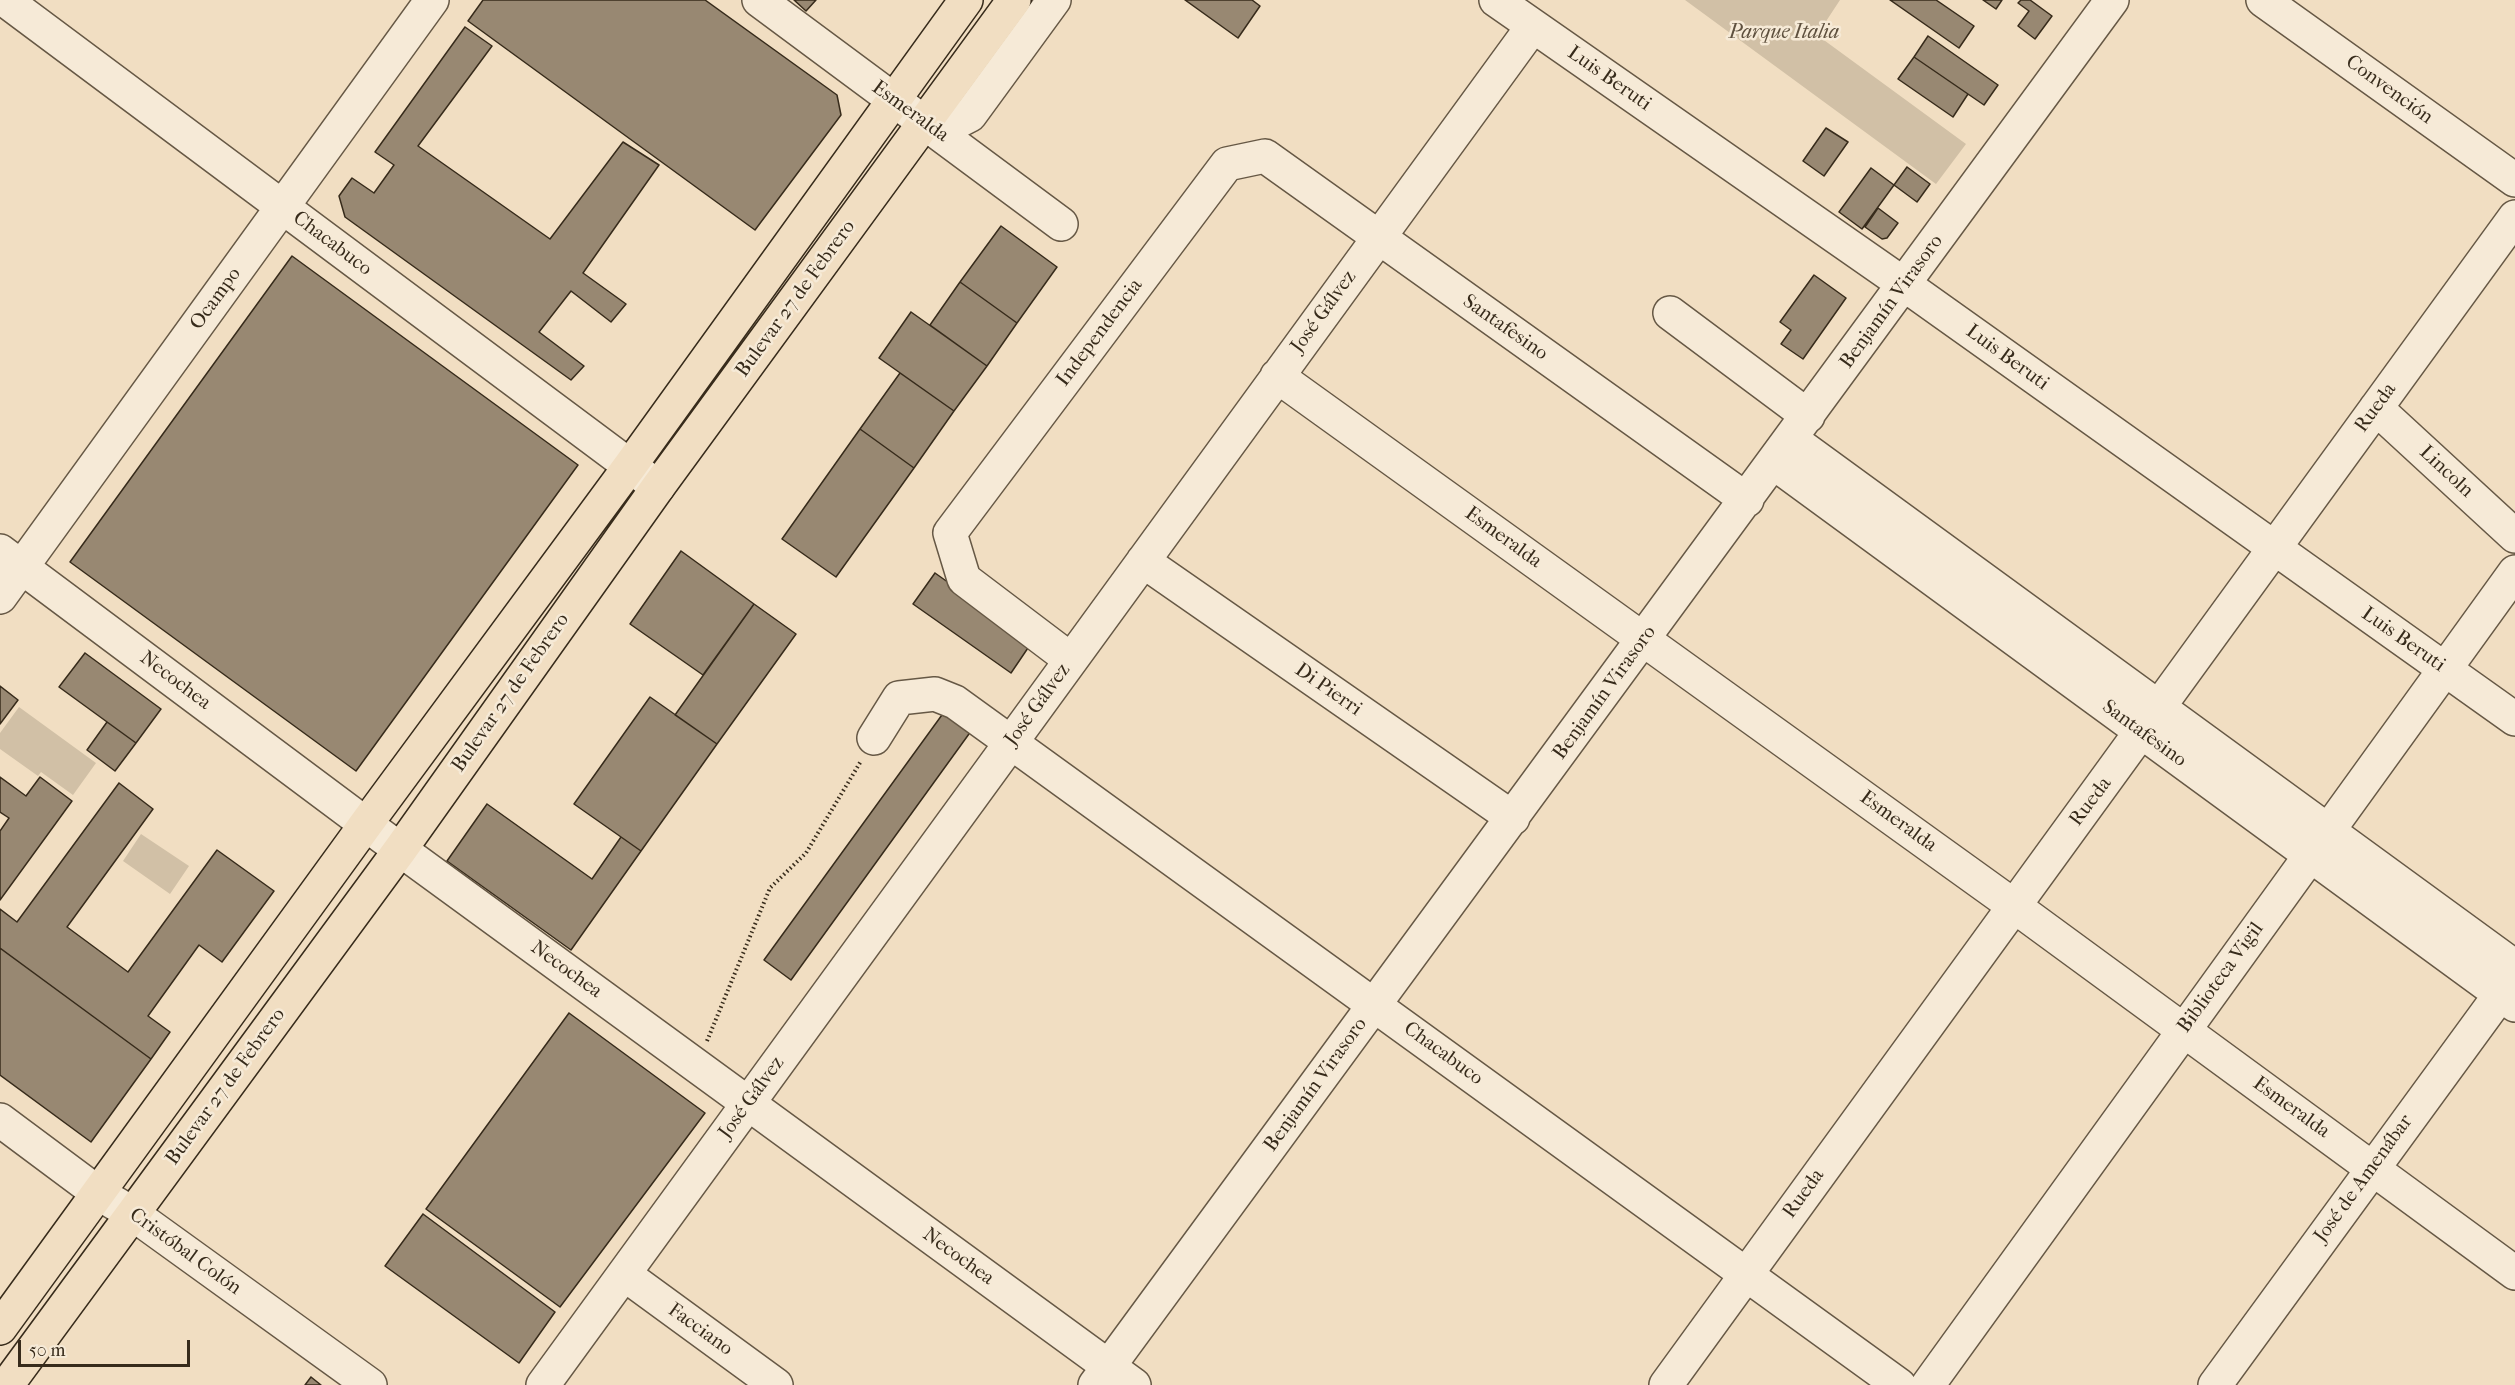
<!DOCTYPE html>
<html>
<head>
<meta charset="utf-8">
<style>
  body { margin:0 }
  #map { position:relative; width:2515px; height:1385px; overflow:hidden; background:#f1dec2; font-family:"IM FELL French Canon",serif }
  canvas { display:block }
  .scale { position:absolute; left:18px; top:1340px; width:172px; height:27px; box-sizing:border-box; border:3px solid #372b1b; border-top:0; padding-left:8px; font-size:18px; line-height:21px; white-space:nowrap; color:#372b1b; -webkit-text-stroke:4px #f6ead7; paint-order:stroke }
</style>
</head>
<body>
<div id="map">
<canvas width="2515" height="1385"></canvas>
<div class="scale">50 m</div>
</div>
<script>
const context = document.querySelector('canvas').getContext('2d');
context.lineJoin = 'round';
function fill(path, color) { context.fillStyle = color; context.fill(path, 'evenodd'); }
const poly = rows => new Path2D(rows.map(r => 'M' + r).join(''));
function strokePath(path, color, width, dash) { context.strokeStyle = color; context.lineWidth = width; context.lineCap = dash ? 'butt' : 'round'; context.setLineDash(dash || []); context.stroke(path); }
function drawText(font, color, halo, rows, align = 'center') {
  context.font = font + ' "IM FELL French Canon",serif'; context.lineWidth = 5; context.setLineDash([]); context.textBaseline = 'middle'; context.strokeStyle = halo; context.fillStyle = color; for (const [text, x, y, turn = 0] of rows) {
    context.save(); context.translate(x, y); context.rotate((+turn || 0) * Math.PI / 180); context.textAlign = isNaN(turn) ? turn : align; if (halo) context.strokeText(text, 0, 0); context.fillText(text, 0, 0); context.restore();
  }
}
fill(poly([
  [1685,0,1840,0,1817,35,1966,144,1936,184],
  [19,707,96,763,73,795,41,772,38,776,0,749,0,733],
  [141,834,189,866,170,894,123,861]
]), '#d1c0a6');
const building = poly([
  [483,0,705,0,837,95,841,115,755,230,468,21,483,0],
  [794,0,816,0,806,11,794,0],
  [1185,0,1252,0,1260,6,1238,38,1185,0],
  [1890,0,1936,0,1974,26,1959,48,1890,0],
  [1983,0,2002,0,1996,9,1983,0],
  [2021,0,2030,0,2052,16,2035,39,2018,26,2029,11,2018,3,2021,0],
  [465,27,492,46,418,146,550,239,623,142,659,165,583,273,626,304,611,322,571,291,539,332,584,366,571,380,345,217,339,196,352,178,374,193,394,165,375,152,465,27],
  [1928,36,1998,85,1984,105,1914,57,1928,36],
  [1914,57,1968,94,1953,117,1898,79,1914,57],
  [1826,128,1848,142,1824,176,1803,161,1826,128],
  [1907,167,1930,184,1917,202,1894,185,1907,167],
  [1871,168,1894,185,1862,229,1839,212,1871,168],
  [1878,208,1898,223,1887,238,1882,239,1865,227,1878,208],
  [1001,226,1057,267,1017,323,960,282,1001,226],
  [292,256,578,465,356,771,70,562,292,256],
  [1814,275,1846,298,1803,359,1781,344,1791,330,1780,322,1814,275],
  [960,282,1017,323,987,366,930,325,960,282],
  [911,312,987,366,954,411,879,358,911,312],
  [900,373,954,411,914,468,860,429,900,373],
  [860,429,914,468,836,577,782,539,860,429],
  [681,551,754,604,703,675,630,624,681,551],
  [935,573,1032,642,1011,673,913,604,935,573],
  [754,604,796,634,717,744,675,715,754,604],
  [85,653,161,709,136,743,59,687,85,653],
  [0,686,18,700,0,724,0,686],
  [650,697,717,744,641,851,574,804,650,697],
  [947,708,974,727,791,980,764,960,947,708],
  [107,722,136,743,115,771,87,750,107,722],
  [0,777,26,796,40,777,72,801,0,900,0,831,9,818,0,812,0,777],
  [119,783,153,809,67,927,128,972,217,850,274,891,222,962,199,945,148,1016,170,1032,151,1059,0,948,0,909,17,922,119,783],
  [487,804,592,879,621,837,641,851,571,950,447,861,487,804],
  [0,948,151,1059,91,1142,0,1075,0,948],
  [569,1013,705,1113,560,1307,426,1209,569,1013],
  [423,1214,555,1312,519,1363,385,1266,423,1214],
  [311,1377,321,1385,305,1385,311,1377]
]);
fill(building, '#988872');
strokePath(building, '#372b1b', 1.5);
const minor = poly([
  [5,0,658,487],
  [759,0,1061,224],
  [1496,0,1905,285,2515,719],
  [2263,0,2515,180],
  [937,132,970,115,1054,0],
  [1670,313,1808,416],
  [1277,376,2014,906,2515,1273],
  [2376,408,2515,536],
  [1791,439,2515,967],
  [1774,463,2515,1005],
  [0,551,383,837,1134,1385],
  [1143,561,1513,818],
  [0,597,432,0],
  [1071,660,964,579,950,533,1227,164,1265,156,1747,500],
  [874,738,899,698,935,694,955,702,1899,1385],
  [0,1120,98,1193,133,1214,370,1385],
  [624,1274,776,1385],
  [543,1385,1533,26],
  [1095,1385,2112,0],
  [1666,1385,2515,217],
  [1928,1385,2515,572],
  [2215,1385,2513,977]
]);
const major = poly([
  [0,1328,366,824,630,466,966,0],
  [7,1385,400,850,658,487,1014,0]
]);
strokePath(minor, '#665845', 36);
strokePath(major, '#372b1b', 36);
strokePath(poly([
  [707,1041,770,888,806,853,861,761]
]), '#372b1b', 4, [1.5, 3]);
strokePath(minor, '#f6ead7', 33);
strokePath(major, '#f1dec2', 33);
drawText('italic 20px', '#5e503e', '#f6ead7', [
  ["Parque Italia",1784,33]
]);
drawText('20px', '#372b1b', '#f6ead7', [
  ["Luis Beruti",1609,79,35],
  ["Convención",2389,90,36],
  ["Esmeralda",910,112,36],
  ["Chacabuco",332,244,37],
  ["Ocampo",216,299,-54],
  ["Bulevar 27 de Febrero",796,299,-54],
  ["Benjamín Virasoro",1892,302,-54],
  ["José Gálvez",1324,312,-54],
  ["Santafesino",1505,328,35],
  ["Independencia",1100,333,-53],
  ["Luis Beruti",2007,358,36],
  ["Rueda",2376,408,-54],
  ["Lincoln",2446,472,43],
  ["Esmeralda",1503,538,36],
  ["Luis Beruti",2403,640,35],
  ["Necochea",175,681,37],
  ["Di Pierri",1328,690,35],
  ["Bulevar 27 de Febrero",511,693,-55],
  ["Benjamín Virasoro",1605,693,-54],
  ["José Gálvez",1038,705,-54],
  ["Santafesino",2144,734,36],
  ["Rueda",2091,802,-53],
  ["Esmeralda",1898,822,36],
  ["Necochea",566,970,36],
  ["Biblioteca Vigil",2221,978,-54],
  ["Chacabuco",1443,1054,36],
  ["Benjamín Virasoro",1316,1085,-54],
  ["Bulevar 27 de Febrero",226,1087,-54],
  ["José Gálvez",752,1098,-54],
  ["Esmeralda",2291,1108,36],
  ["José de Amenábar",2364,1179,-54],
  ["Rueda",1804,1194,-54],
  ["Cristóbal Colón",185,1252,36],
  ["Necochea",958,1257,36],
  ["Facciano",700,1330,36]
]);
</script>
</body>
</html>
